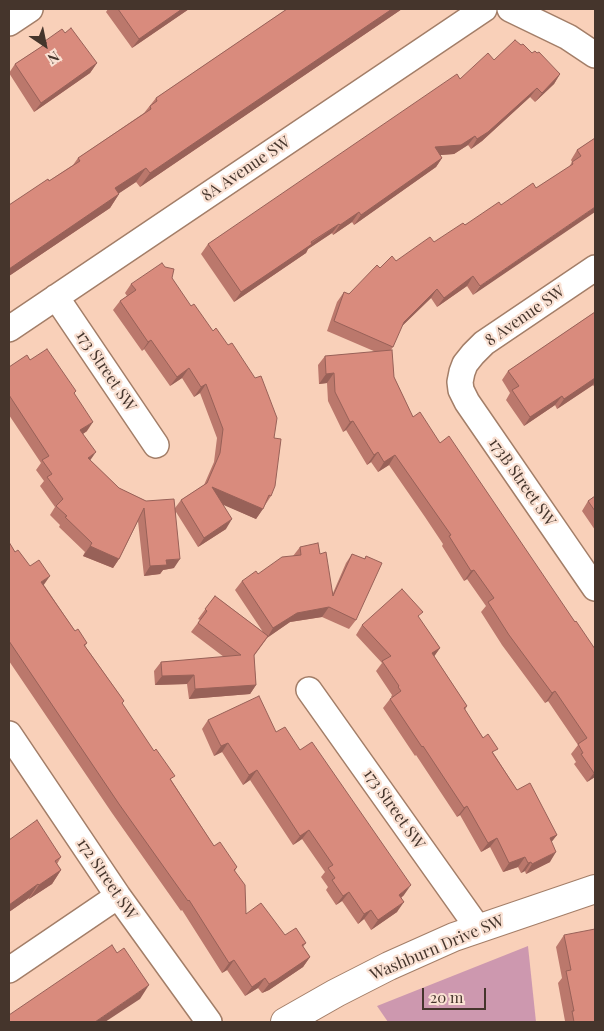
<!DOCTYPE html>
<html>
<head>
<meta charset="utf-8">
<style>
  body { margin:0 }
  #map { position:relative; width:604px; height:1031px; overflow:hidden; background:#f9d0b9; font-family:"Playfair Display",serif }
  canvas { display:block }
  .frame { position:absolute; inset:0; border:10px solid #45352c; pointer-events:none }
  .north { position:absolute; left:20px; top:20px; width:50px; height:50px; -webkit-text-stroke:4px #fae1d3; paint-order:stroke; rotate:146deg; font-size:14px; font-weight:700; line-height:20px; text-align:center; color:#45352c }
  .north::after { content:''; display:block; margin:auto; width:18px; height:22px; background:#45352c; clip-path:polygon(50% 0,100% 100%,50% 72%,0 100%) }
  .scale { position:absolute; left:422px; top:988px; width:64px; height:22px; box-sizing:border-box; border:2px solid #45352c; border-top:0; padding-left:6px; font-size:15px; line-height:18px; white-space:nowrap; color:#45352c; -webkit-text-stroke:4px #fae1d3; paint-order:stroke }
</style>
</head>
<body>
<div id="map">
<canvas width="604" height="1031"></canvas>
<div class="frame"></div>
<div class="north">N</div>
<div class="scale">20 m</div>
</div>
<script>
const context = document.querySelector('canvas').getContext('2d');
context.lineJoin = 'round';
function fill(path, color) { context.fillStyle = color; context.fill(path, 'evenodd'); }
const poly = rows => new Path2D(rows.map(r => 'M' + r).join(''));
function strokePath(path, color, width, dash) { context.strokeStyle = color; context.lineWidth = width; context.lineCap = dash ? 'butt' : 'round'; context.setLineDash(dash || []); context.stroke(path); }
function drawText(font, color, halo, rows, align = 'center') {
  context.font = font + ' "Playfair Display",serif'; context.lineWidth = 4.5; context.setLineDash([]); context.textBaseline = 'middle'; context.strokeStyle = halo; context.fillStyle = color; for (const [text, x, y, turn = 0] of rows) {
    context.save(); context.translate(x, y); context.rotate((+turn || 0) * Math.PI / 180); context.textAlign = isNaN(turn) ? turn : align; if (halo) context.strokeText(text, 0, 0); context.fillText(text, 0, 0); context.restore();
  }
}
fill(poly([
  [528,946,536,1022,388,1022,377,1006]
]), '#cd98af');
const street = poly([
  [510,9,568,37,595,55],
  [9,23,30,9],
  [595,268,484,343,473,354,465,364,462,372,460,382,461,390,467,402,595,588],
  [56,297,156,445],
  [9,329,484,9],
  [309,690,478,928],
  [9,734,118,896,209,1022],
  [9,970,118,896]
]);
const secondary = poly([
  [285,1022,336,993,389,966,454,937,595,889]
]);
strokePath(street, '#a37e68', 28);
strokePath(secondary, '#a37e68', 30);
strokePath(street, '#fff', 25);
strokePath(secondary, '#fff', 28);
fill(poly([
  [108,9,189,9,132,48,106,12],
  [287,9,402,9,140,187,136,182,119,193,119,194,110,208,9,276,9,205,49,181,73,165,78,158,144,113,156,98],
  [65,33,97,63,90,73,34,112,9,73,15,64,41,47,45,41],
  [521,45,560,74,554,84,535,102,530,97,482,141,471,149,468,145,454,154,440,155,442,158,436,167,354,225,352,222,333,235,332,233,308,249,306,253,234,302,201,254,208,244,460,79],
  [595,138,473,295,467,286,437,307,431,298,401,327,393,347,390,351,394,377,413,417,440,443,575,622,595,777,587,782,574,764,576,762,571,754,578,745,548,701,545,703,502,645,481,612,486,606,467,579,464,581,442,546,443,544,425,517,389,465,378,472,371,462,367,465,346,430,343,432,328,401,327,383,319,384,318,365,325,356,376,352,327,331,337,302,344,292,349,294,380,268,396,261,434,242,501,205,536,188,569,167,572,162,571,160,577,150],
  [172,278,274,438,271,496,256,519,223,504,226,529,198,547,176,512,174,568,163,570,160,574,144,576,138,521,119,559,113,568,83,556,85,552,59,527,60,525,50,515,55,507,40,486,44,481,36,470,41,463,9,415,9,367,30,360,76,391,74,393,87,431,83,434,90,460,119,488,146,501,175,508,181,500,204,485,214,462,217,438,200,393,194,397,182,378,170,386,144,349,142,351,113,310,120,301,127,296,125,293,131,284],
  [595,312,595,388,593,385,557,409,555,405,524,426,506,400,510,393,502,380,508,371],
  [595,496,595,530,582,511,588,501],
  [9,542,15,552,44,585,75,631,87,643,85,646,124,701,122,704,214,846,237,867,235,871,246,914,285,935,306,943,303,947,310,957,303,967,269,990,262,993,258,988,245,996,227,970,222,973,182,910,181,911,112,813,9,661],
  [300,547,320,554,333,593,346,563,352,554,364,559,366,556,356,620,349,629,322,617,290,622,268,637,254,656,256,685,250,694,189,699,187,684,155,685,154,671,161,662,224,657,191,632,200,620,198,619,215,596,263,632,235,590,242,581,258,574,293,556],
  [419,618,440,648,434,656,467,706,465,710,494,754,517,790,557,835,551,842,550,862,526,874,525,871,521,873,518,867,503,872,490,847,481,852,460,815,457,817,416,755,415,756,383,708,390,699,392,697,391,697,392,695,376,671,382,663,356,635,362,625],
  [208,720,276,732,300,750,404,895,401,898,397,912,371,930,364,919,358,924,342,901,336,905,326,890,328,887,321,877,325,872,302,839,293,845,250,780,243,785,222,752,214,756,202,729],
  [9,840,61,857,57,864,61,870,52,884,29,899,29,898,9,912],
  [564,935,595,1022,564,1022,565,1021,558,983,562,978,556,947]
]), '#bb786c');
fill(poly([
  [182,9,189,9,132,48,139,39],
  [392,9,402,9,140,187,150,173],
  [97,63,90,73,34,112,41,103],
  [560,74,554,84,535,102,542,93],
  [537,88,530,97,482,141,471,149,477,139],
  [475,136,468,145,454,154,428,156,435,147],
  [442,158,436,167,354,225,361,215],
  [146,168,136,182,106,202,115,188],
  [119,194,110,208,9,276,9,269],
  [595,207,595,212,473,295,480,286],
  [359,212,352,222,333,235,340,225],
  [339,224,332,233,308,249,306,253,234,302,241,292],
  [473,276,467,286,437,307,444,298],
  [437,289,431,298,397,331,404,322],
  [151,340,144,349,142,351,148,342],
  [189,368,182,378,170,386,177,377],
  [334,373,327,383,319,384,326,374],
  [595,378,595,381,593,385,557,409,564,399],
  [206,384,200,393,194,397,201,387],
  [562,396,555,405,524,426,530,417],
  [353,421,346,430,343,432,350,422],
  [93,422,87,431,74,440,80,430],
  [96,452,89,462,88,458],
  [378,452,371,462,367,465,374,455],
  [395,455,389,465,378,472,384,462],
  [212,487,263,509,256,519,205,497],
  [232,519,226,529,198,547,204,538],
  [90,546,119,559,113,568,83,556],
  [180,559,174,568,163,570,160,574,144,576,150,566,166,560],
  [474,570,467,579,464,581,471,571],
  [50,576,43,586,41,582],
  [329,607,322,617,290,622,267,638,273,628,297,613],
  [440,648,433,658,432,653],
  [194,675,187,684,155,685,162,676],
  [256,685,250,694,189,699,195,689],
  [555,691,548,701,545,703,552,693],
  [228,743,222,752,214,756,221,746],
  [257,770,250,780,243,785,249,775],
  [595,772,595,777,587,782,594,773],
  [467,806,460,815,457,817,464,808],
  [309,830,302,839,293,845,300,836],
  [557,835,550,844,550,838],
  [497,838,490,847,481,852,488,843],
  [556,852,550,862,526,874,532,864],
  [525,857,518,867,503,872,509,863],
  [531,862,525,871,521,873,528,863],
  [61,870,52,884,29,899,39,885],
  [38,884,29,898,9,912,9,905],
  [411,885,404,895,392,905,399,895],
  [349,892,342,901,336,905,343,896],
  [404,902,397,912,371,930,378,920],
  [371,910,364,919,358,924,364,914],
  [310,957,303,967,269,990,262,993,269,984],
  [234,960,227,970,222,973,229,963],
  [265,978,258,988,245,996,252,987],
  [149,985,140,999,105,1022,95,1022]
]), '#986158');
const building = poly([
  [118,9,182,9,139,39,118,9],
  [287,9,392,9,150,173,146,168,115,188,119,194,9,269,9,205,48,179,49,181,80,161,78,158,151,109,150,106,157,101,156,98,287,9],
  [71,28,97,63,41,103,15,64,47,43,45,41,62,29,65,33,71,28],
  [515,40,521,45,523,44,532,53,535,51,537,53,539,52,560,74,542,93,537,88,488,132,477,139,475,136,461,145,435,147,442,158,361,215,359,212,340,225,339,224,311,242,312,244,241,292,208,244,457,74,460,79,488,53,494,60,515,40],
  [595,138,595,207,480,286,473,276,444,298,437,289,404,322,393,347,334,321,344,292,349,294,377,265,380,268,392,256,396,261,430,237,434,242,463,223,465,225,499,202,501,205,533,183,536,188,573,164,572,162,581,156,577,150,595,138],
  [162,263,165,267,174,269,172,278,191,306,194,304,213,331,216,328,228,345,232,343,255,378,261,376,277,418,274,438,281,439,275,486,271,496,269,495,263,509,212,487,232,519,204,538,181,500,207,483,220,453,223,429,206,384,201,387,189,368,177,377,151,340,148,342,120,301,136,290,131,284,162,263],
  [595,312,595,378,564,399,562,396,530,417,512,390,519,386,508,371,595,312],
  [47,349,76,391,74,393,93,422,80,430,96,452,88,458,119,488,146,501,174,499,180,559,166,560,167,565,150,566,144,508,119,559,90,546,92,543,65,517,67,516,56,506,63,499,47,477,52,474,42,460,49,456,9,395,9,367,27,355,30,360,47,349],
  [392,350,394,377,413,417,420,412,440,443,449,436,575,622,576,621,595,649,595,772,594,773,581,754,583,753,578,744,587,738,555,691,552,693,509,635,488,602,494,598,474,570,471,571,449,536,451,535,395,455,384,462,378,452,374,455,353,421,350,422,335,392,334,373,326,374,325,356,392,350],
  [595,496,595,511,588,501,595,496],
  [9,542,15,552,18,550,30,566,39,560,50,576,41,582,75,631,78,629,87,643,84,645,124,701,122,703,154,751,156,749,175,776,170,779,214,846,220,842,237,867,234,870,245,885,246,914,261,903,285,935,296,928,306,943,302,945,310,957,276,980,269,984,265,978,252,987,234,960,229,963,189,900,188,901,119,804,9,641,9,542],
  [318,543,320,554,326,552,333,596,352,554,365,559,366,556,382,563,356,620,329,607,297,613,273,628,242,581,256,571,258,574,282,557,301,555,300,547,318,543],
  [402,589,423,612,418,616,440,648,432,653,467,706,464,708,483,738,488,734,498,749,492,752,517,790,530,783,557,835,550,838,556,852,532,864,531,862,528,863,525,857,509,863,497,838,488,843,467,806,464,808,423,746,422,747,390,699,401,691,398,687,399,686,382,661,391,656,362,625,402,589],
  [215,596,268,636,254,655,256,685,195,689,194,675,162,676,161,662,241,655,198,623,207,611,205,609,215,596],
  [259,696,276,732,285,727,300,750,312,742,411,885,399,895,404,902,378,920,371,910,364,914,349,892,343,896,332,880,335,878,328,868,333,865,309,830,300,836,257,770,249,775,228,743,221,746,208,720,259,696],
  [37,820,61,857,55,861,61,870,39,885,38,884,9,905,9,840,37,820],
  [595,929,595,1022,574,1022,572,1011,574,1011,566,971,571,970,564,935,595,929],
  [112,945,117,953,124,948,149,985,95,1022,9,1022,9,1015,112,945]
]);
fill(building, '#d98b7d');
strokePath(building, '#986158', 1);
drawText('16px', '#45352c', '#fae1d3', [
  ["8A Avenue SW",246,169,-34],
  ["8 Avenue SW",525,316,-35],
  ["173 Street SW",106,371,56],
  ["173B Street SW",522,482,55],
  ["173 Street SW",394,809,55],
  ["172 Street SW",107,879,56],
  ["Washburn Drive SW",437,948,-23]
]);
</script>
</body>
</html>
